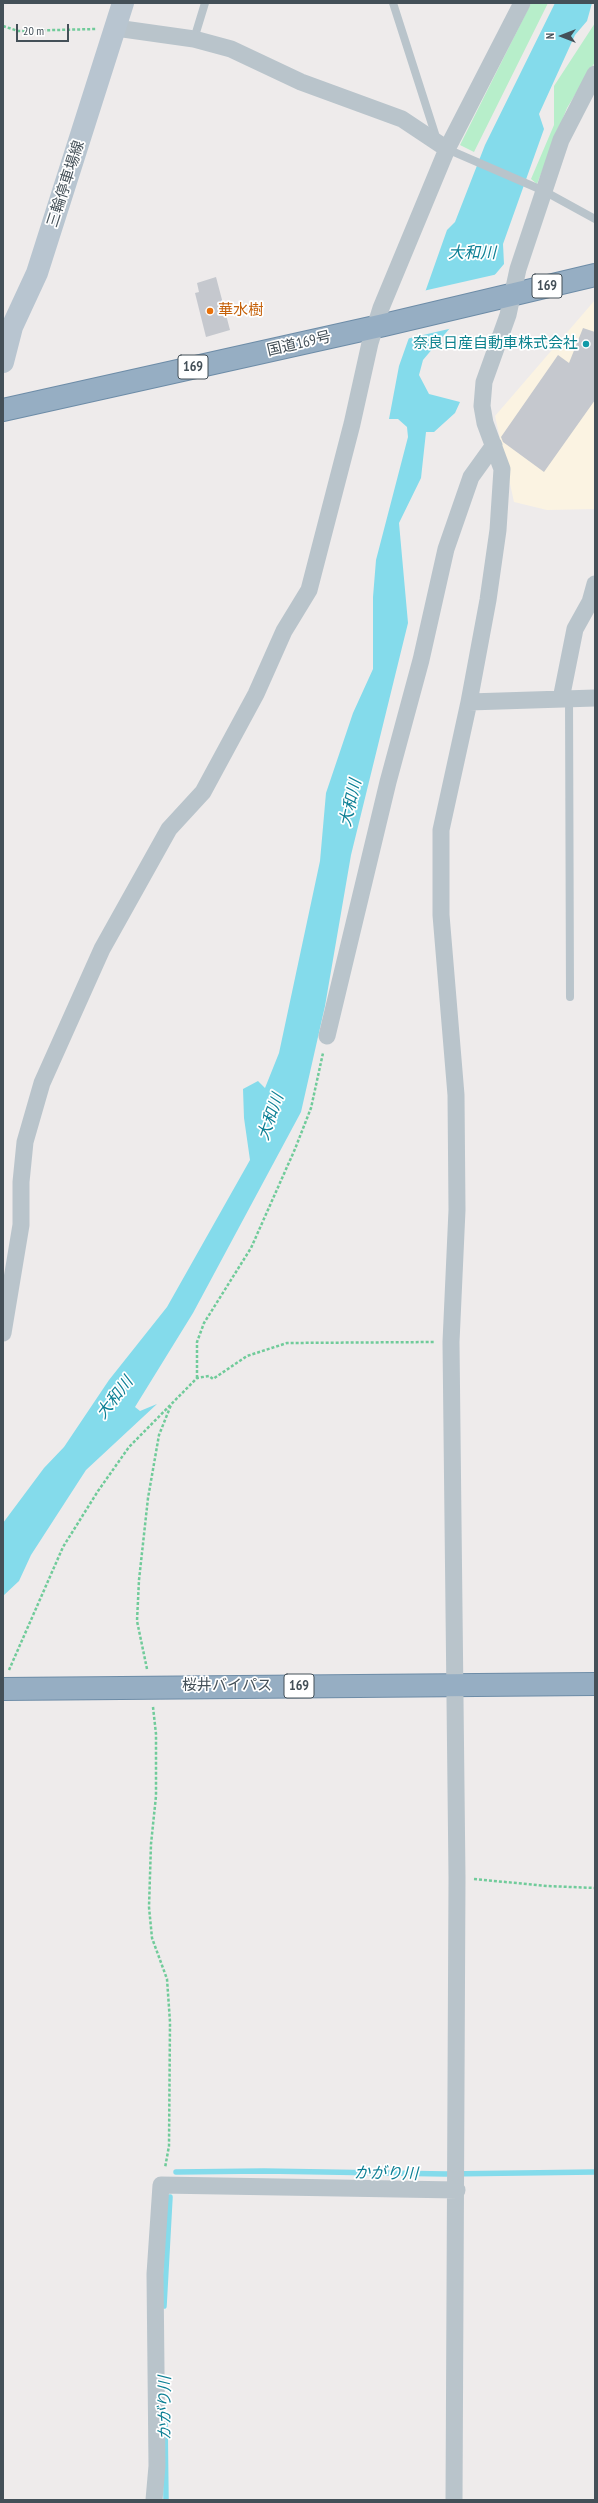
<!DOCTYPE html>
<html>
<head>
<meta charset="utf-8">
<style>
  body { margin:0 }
  #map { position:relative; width:598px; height:2503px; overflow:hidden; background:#eeebeb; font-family:"PT Sans Narrow",sans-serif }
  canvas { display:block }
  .frame { position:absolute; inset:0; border:4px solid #445058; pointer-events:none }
  .north { position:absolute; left:542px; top:16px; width:40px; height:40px; -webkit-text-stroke:3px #fff; paint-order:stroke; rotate:270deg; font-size:11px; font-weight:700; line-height:16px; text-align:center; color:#445058 }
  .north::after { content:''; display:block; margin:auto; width:14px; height:18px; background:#445058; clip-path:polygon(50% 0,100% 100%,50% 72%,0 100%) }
  .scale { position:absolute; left:16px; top:24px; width:53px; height:18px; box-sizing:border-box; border:2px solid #445058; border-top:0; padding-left:5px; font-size:12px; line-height:14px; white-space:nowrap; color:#445058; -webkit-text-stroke:3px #fff; paint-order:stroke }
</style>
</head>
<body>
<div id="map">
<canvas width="598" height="2503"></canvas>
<div class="frame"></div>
<div class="north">N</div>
<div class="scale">20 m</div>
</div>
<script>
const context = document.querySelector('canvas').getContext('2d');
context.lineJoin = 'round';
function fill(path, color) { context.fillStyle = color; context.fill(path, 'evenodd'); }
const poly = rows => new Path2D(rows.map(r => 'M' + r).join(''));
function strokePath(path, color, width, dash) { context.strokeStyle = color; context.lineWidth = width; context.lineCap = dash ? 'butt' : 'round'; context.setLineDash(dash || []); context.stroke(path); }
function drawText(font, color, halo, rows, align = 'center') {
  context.font = font + ' "PT Sans Narrow","Noto Sans JP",sans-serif'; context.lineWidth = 3.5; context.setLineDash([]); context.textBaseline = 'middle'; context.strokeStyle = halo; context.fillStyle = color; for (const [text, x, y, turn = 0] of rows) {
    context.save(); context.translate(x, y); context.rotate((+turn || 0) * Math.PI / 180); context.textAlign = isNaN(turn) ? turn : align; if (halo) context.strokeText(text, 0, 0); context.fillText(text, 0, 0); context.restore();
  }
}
fill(poly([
  [595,300,595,509,547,510,514,502,495,416]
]), '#fbf3e2');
fill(poly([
  [531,3,548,3,474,152,460,145],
  [595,23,595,62,567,108,537,184,531,179,554,125,554,86]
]), '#b7eeca');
fill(poly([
  [555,3,592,3,587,21,575,35,539,114,544,129,503,244,504,264,423,360,419,375,429,394,460,402,455,413,434,432,426,432,421,478,399,523,408,623,351,855,325,1006,301,1112,193,1313,135,1407,140,1411,157,1404,86,1470,31,1555,19,1581,3,1596,3,1523,44,1468,64,1447,109,1380,167,1307,250,1160,244,1118,243,1089,258,1081,265,1088,279,1053,320,861,326,793,353,713,373,669,373,597,376,560,408,437,407,427,398,419,389,419,399,366,447,230,455,222,485,145]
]), '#84dbeb');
fill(poly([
  [498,274,453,328,406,339,423,291]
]), '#eeebeb');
strokePath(poly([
  [176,2172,264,2171,446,2174,595,2172],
  [164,2306,170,2197],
  [165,2417,166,2500]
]), '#84dbeb', 5.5);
fill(poly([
  [216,277,230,330,206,337,195,293,199,292,197,283],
  [583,328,595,332,595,400,544,472,503,442,501,437,558,355,569,363]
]), '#c5c8ce');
const trunk = poly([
  [3,410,384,325,595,275],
  [3,1689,595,1684]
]);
strokePath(trunk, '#6d8ca7', 24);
strokePath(poly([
  [3,26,18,31,96,29],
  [197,1378,197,1342,204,1323,251,1248,295,1149,311,1108,323,1053],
  [147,1669,137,1621,139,1580,148,1498,159,1435,171,1405],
  [9,1670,63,1547,98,1491,129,1447,197,1378,209,1376,213,1379,247,1356,287,1343,435,1342],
  [153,1707,156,1734,156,1796,151,1844,149,1907,152,1938,167,1979,170,2022,169,2146,165,2168],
  [474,1879,547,1886,595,1888]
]), '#70cb9a', 2.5, [3, 2]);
strokePath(poly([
  [393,3,437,140],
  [194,39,205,3],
  [447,149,544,191,595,219],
  [569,699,570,997]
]), '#b9c4cb', 8);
strokePath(poly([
  [116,28,194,39,231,49,301,82,402,119,447,149],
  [561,699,575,629,590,602,595,584],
  [469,702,595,698],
  [327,1036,388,782,421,660,446,549,471,477,494,445],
  [3,1333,21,1225,21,1182,25,1142,42,1083,102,949,169,829,203,792,256,694,284,631,309,590,352,424,370,343,381,308,447,149,522,3],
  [154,2500,157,2466,155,2274,161,2185,457,2190],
  [454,2500,457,1877,451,1342,457,1210,456,1095,441,915,441,830,469,702,488,600,498,530,502,469,485,423,482,406,484,382,508,315,518,269,561,140,595,74]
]), '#b9c4cb', 17);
strokePath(poly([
  [3,362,12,327,37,273,123,3]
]), '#b8c5d0', 22);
strokePath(trunk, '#96aec3', 22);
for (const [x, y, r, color] of [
  [210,311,4,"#e8710a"],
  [586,344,4,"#0f9aa8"]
]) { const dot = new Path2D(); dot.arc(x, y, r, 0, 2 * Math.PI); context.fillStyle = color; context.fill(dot); strokePath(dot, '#fff', 1.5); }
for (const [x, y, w] of [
  [547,286,30],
  [193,367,30],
  [299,1686,30]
]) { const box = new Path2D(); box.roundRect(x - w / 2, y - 12, w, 24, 3); context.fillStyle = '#fff'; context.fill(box); strokePath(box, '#445058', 1); }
drawText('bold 14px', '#445058', null, [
  ["169",547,286],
  ["169",193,367],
  ["169",299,1686]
]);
drawText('15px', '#445058', '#fff', [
  ["三輪停車場線",66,184,-72],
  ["国道169号",299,344,-13],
  ["桜井バイパス",227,1686]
]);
drawText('15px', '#c56008', '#fff', [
  ["華水樹",218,311]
], 'left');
drawText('15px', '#0d838f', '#fff', [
  ["奈良日産自動車株式会社",578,344]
], 'right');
drawText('italic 16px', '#0c7f94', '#fff', [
  ["大和川",472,253],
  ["大和川",351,803,-77],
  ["大和川",271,1117,-71],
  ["大和川",115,1398,-52],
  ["かがり川",386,2174,1],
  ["かがり川",165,2408,-90]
]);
</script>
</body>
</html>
